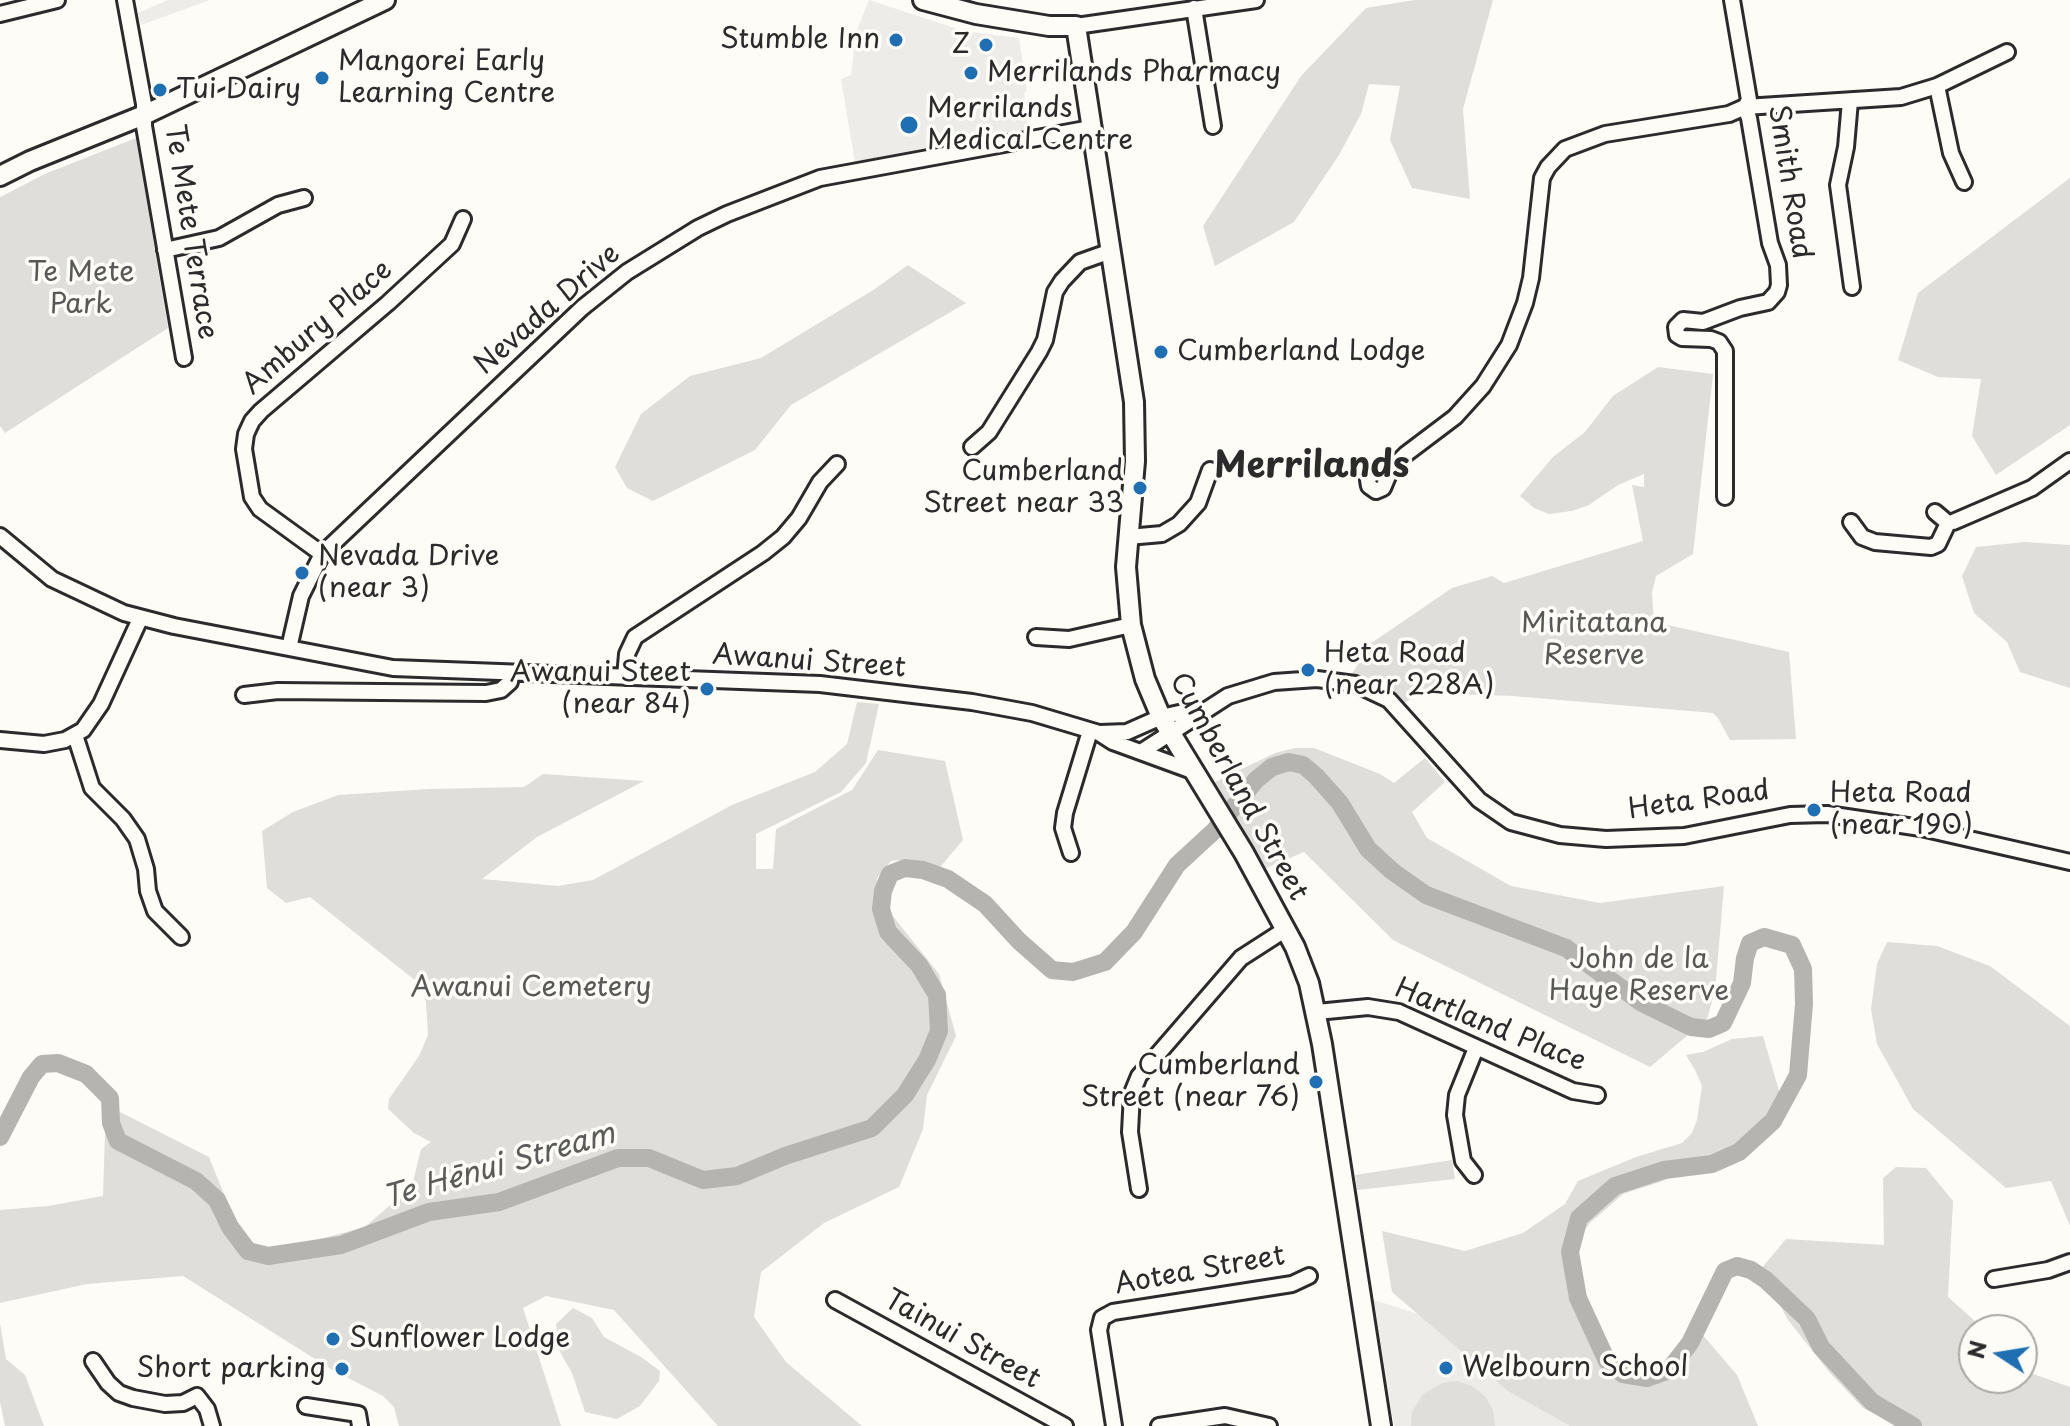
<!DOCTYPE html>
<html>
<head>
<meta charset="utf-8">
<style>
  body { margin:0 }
  #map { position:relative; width:2070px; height:1426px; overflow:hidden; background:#fdfcf7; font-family:"Playpen Sans",sans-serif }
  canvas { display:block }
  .north { position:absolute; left:1958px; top:1314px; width:80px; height:80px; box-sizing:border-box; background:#fdfcf7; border:2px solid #a9a8a5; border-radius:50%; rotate:282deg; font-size:22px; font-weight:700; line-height:32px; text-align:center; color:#2b2b2b }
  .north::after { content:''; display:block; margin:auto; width:28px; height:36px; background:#1f6fb2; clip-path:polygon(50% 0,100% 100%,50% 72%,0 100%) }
</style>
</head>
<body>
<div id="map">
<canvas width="2070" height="1426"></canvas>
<div class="north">N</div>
</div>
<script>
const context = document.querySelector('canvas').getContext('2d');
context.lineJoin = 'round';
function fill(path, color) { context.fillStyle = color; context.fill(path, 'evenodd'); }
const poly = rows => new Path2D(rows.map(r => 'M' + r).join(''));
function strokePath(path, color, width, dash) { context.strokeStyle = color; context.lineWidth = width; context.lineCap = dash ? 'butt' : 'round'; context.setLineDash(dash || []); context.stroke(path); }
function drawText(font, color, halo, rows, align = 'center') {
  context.font = font + ' "Playpen Sans",sans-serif'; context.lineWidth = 7; context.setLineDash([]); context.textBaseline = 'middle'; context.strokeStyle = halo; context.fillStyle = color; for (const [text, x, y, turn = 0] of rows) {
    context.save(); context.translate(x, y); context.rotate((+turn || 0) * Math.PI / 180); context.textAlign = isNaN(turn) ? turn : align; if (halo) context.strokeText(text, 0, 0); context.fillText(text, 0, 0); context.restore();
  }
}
fill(poly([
  [168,0,210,0,141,25,138,13],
  [869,0,964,31,1019,38,1027,90,1024,93,1028,131,855,162,841,79,851,75,856,33],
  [1374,1300,1457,1326,1574,1426,1394,1426]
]), '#edece8');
fill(poly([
  [1414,0,1493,0,1463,109,1470,199,1412,188,1390,140,1400,86,1369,84,1361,114,1339,155,1294,222,1215,266,1203,226,1301,76,1366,8],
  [136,138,168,328,5,433,0,426,0,197,47,173],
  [2070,178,2070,425,1996,475,1972,436,1981,379,1938,377,1898,360,1918,293],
  [908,265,966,303,791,405,755,450,653,501,627,488,615,467,641,414,690,376,761,358,875,289],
  [1658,367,1713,374,1693,554,1656,576,1652,593,1654,622,1789,652,1796,739,1730,740,1718,718,1713,713,1513,696,1419,693,1402,705,1378,683,1352,674,1370,644,1452,588,1492,576,1504,583,1643,541,1632,485,1644,487,1644,474,1618,485,1589,505,1572,511,1549,514,1534,508,1520,496,1553,457,1585,432,1613,396],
  [2024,542,2070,545,2070,688,2020,672,2007,642,1974,613,1962,576,1976,547],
  [857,702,879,704,866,763,841,792,756,834,756,869,773,869,776,829,852,790,878,750,945,761,963,840,936,872,909,859,891,861,877,878,877,896,939,974,956,1036,927,1095,923,1129,899,1187,824,1223,761,1272,754,1317,786,1362,862,1426,718,1426,614,1310,546,1296,523,1308,561,1426,399,1426,394,1407,383,1396,331,1369,183,1276,87,1284,0,1303,0,1210,48,1206,103,1196,106,1105,209,1157,240,1234,253,1246,282,1249,365,1227,412,1186,421,1149,431,1142,414,1133,388,1109,389,1099,419,1056,428,1035,426,1002,421,985,310,897,286,903,267,888,262,831,293,812,338,795,429,789,524,787,543,774,644,781,537,837,482,879,558,886,593,880,732,805,815,772,847,744],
  [1295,748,1314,748,1380,774,1394,783,1425,758,1445,782,1412,812,1427,838,1511,886,1600,903,1724,886,1715,991,1707,1019,1650,1067,1393,940,1304,852,1266,868,1215,782,1275,753],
  [1887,942,1937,946,1990,966,2070,1026,2070,1226,2051,1181,2006,1188,1913,1109,1877,1044,1871,1009,1877,964],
  [1763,1036,1785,1111,1760,1132,1712,1160,1663,1181,1623,1194,1589,1224,1574,1245,1574,1269,1584,1305,1602,1341,1617,1360,1655,1368,1702,1334,1737,1375,1758,1426,1570,1426,1508,1391,1392,1292,1382,1231,1465,1251,1523,1233,1565,1204,1578,1181,1636,1157,1682,1143,1692,1133,1697,1120,1702,1086,1695,1070,1686,1055,1703,1052,1732,1039],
  [1452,1160,1455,1179,1357,1190,1355,1175],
  [1896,1167,1926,1168,1953,1201,1948,1297,1985,1330,1974,1330,1974,1378,2022,1378,2022,1370,2070,1387,2070,1426,1902,1426,1863,1408,1830,1373,1788,1320,1761,1269,1786,1239,1884,1245,1883,1178],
  [573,1308,592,1318,604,1337,641,1357,660,1371,659,1381,640,1406,617,1419,585,1412,572,1373,559,1350,556,1324],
  [0,1323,6,1359,25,1375,44,1426,5,1426,0,1402],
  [1457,1381,1472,1386,1485,1396,1493,1410,1495,1426,1411,1426,1412,1412,1423,1394,1442,1383]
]), '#dfdeda');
strokePath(poly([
  [0,1137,31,1077,42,1064,58,1063,86,1074,110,1098,111,1123,118,1141,196,1181,217,1200,230,1227,248,1251,268,1256,341,1245,429,1212,499,1202,618,1158,649,1158,703,1180,737,1176,785,1156,872,1128,905,1095,927,1060,939,1031,937,995,919,965,888,932,881,909,883,891,890,874,905,868,923,870,948,879,985,904,1019,941,1052,970,1073,972,1105,962,1134,932,1177,865,1215,830,1256,780,1272,767,1289,762,1303,765,1316,776,1340,803,1368,849,1392,871,1426,895,1566,948,1642,1003,1691,1027,1709,1029,1723,1023,1742,983,1745,958,1750,943,1764,937,1792,945,1803,969,1804,1004,1798,1075,1773,1121,1739,1152,1712,1164,1664,1170,1615,1186,1579,1218,1570,1252,1578,1298,1607,1361,1623,1374,1647,1378,1669,1370,1690,1343,1725,1271,1737,1266,1751,1270,1766,1280,1807,1319,1821,1347,1872,1402,1913,1426]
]), '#b5b4b1', 18);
const minor = poly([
  [125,0,144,104,144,126,184,358],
  [1194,8,1213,126],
  [0,14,57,0],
  [1076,26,1256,0],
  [1937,86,1951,153,1964,182],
  [1850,101,1846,147,1838,185,1852,287],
  [165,250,219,238,278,205,304,198],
  [972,447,989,432,1039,352,1045,340,1055,292,1062,281,1080,262,1111,251],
  [1391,469,1371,474,1368,480,1369,486,1376,491,1383,488,1391,469,1406,454,1455,417,1483,386,1509,345,1525,303,1531,278,1542,178,1548,167,1565,149,1605,134,1729,114,1745,107,1901,97,1937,86,2007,52],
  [1725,497,1725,351,1719,342,1711,339,1682,338,1677,335,1676,327,1683,320,1703,322,1740,308,1768,302,1777,292,1779,285,1778,265,1770,243,1749,118,1745,107,1749,100,1732,0],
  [1935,512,1948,523,1953,522,2032,488,2070,461],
  [1851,522,1862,537,1875,542,1931,547,1938,544,1948,523],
  [0,536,52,579,124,613,174,626,393,668,820,684,972,702,1032,713,1099,733,1113,742,1195,772],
  [1128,537,1162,534,1179,524,1198,503,1210,470],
  [322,554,260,509,252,497,244,449,246,434,252,421,261,411,388,303,452,244,463,219],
  [1036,637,1069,639,1131,625],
  [289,648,301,596,322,554,582,308,627,272,698,228,727,214,820,178,1091,128],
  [625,677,627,654,635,637,763,553,783,537,799,518,820,482,837,464],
  [244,695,278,691,486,693,501,690,510,682,511,674],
  [1100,733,1127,732,1161,717,1188,711,1202,711],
  [75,735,92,788,123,819,137,839,146,869,148,891,155,911,181,937],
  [0,740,44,744,65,740,83,730,101,704,140,619],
  [1141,752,1228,696,1274,682,1317,679,1355,684,1389,700,1479,800,1511,822,1560,835,1606,839,1684,836,1790,815,1827,814,1921,828,2070,862],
  [1071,853,1063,828,1065,813,1090,731],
  [1317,1012,1368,1007,1399,1012,1573,1091,1597,1095],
  [1474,1175,1463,1161,1455,1115,1457,1095,1476,1048],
  [1139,1189,1130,1132,1132,1093,1139,1076,1241,958,1286,929],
  [1994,1279,2048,1270,2070,1262],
  [835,1300,1065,1426],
  [93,1361,108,1383,119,1393,133,1398,165,1404,183,1403,197,1396,207,1409,212,1426],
  [306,1406,358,1414,360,1426],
  [1114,1426,1099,1330,1102,1318,1113,1312,1292,1284,1309,1276],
  [1159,1426,1225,1416,1269,1426]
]);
const major = poly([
  [923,0,976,14,1049,26,1076,26,1134,402,1135,461,1126,567,1131,625,1145,679,1161,717,1244,853,1295,947,1309,983,1322,1044,1381,1426],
  [0,176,30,161,144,115,385,0]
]);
strokePath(minor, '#2b2b2b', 20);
strokePath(major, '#2b2b2b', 24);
strokePath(minor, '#fdfcf7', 14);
strokePath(major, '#fdfcf7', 18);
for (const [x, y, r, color] of [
  [896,40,8,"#1f6fb2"],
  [986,45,8,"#1f6fb2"],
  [971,73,8,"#1f6fb2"],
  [322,78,8,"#1f6fb2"],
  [160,90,8,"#1f6fb2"],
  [909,125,10,"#1f6fb2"],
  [1161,352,8,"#1f6fb2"],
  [1140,488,8,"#1f6fb2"],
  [302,573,8,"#1f6fb2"],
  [1308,670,8,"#1f6fb2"],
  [707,689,8,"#1f6fb2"],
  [1814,810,8,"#1f6fb2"],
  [1316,1082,8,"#1f6fb2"],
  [333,1339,8,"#1f6fb2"],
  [1446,1368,8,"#1f6fb2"],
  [342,1369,8,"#1f6fb2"]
]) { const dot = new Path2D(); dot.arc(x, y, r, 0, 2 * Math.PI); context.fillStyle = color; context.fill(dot); strokePath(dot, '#fdfcf7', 3); }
drawText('28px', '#2b2b2b', '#fdfcf7', [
  ["Stumble Inn",880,40,"right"],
  ["Z",970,45,"right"],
  ["Mangorei Early",338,62],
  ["Learning Centre",338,94],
  ["Merrilands Pharmacy",987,73],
  ["Tui Dairy",176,90],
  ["Merrilands",927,109],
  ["Medical Centre",927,141],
  ["Cumberland Lodge",1177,352],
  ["Cumberland",1124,472,"right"],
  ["Street near 33",1124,504,"right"],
  ["Nevada Drive",318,557],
  ["(near 3)",318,589],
  ["Heta Road",1324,654],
  ["(near 228A)",1324,686],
  ["Awanui Steet",691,673,"right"],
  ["(near 84)",691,705,"right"],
  ["Heta Road",1830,794],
  ["(near 190)",1830,826],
  ["Cumberland",1300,1066,"right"],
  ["Street (near 76)",1300,1098,"right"],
  ["Sunflower Lodge",349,1339],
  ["Welbourn School",1462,1368],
  ["Short parking",326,1369,"right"]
], 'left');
drawText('28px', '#2b2b2b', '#fdfcf7', [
  ["Smith Road",1789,182,81],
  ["Te Mete Terrace",190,232,81],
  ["Nevada Drive",548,310,-41],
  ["Ambury Place",318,328,-41],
  ["Awanui Street",809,662,4],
  ["Cumberland Street",1238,787,61],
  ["Heta Road",1699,801,-8],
  ["Hartland Place",1490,1026,22],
  ["Aotea Street",1200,1271,-10],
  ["Tainui Street",962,1340,29]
]);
drawText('28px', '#585857', '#fdfcf7', [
  ["Te Mete",81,273],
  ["Park",81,305],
  ["Miritatana",1594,624],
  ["Reserve",1594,656],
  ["John de la",1639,960],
  ["Haye Reserve",1639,992],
  ["Awanui Cemetery",531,988]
]);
drawText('italic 30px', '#5b5b5a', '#fdfcf7', [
  ["Te Hēnui Stream",499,1167,-16]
]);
drawText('bold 36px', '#2b2b2b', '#fdfcf7', [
  ["Merrilands",1312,467]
]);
</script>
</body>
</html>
